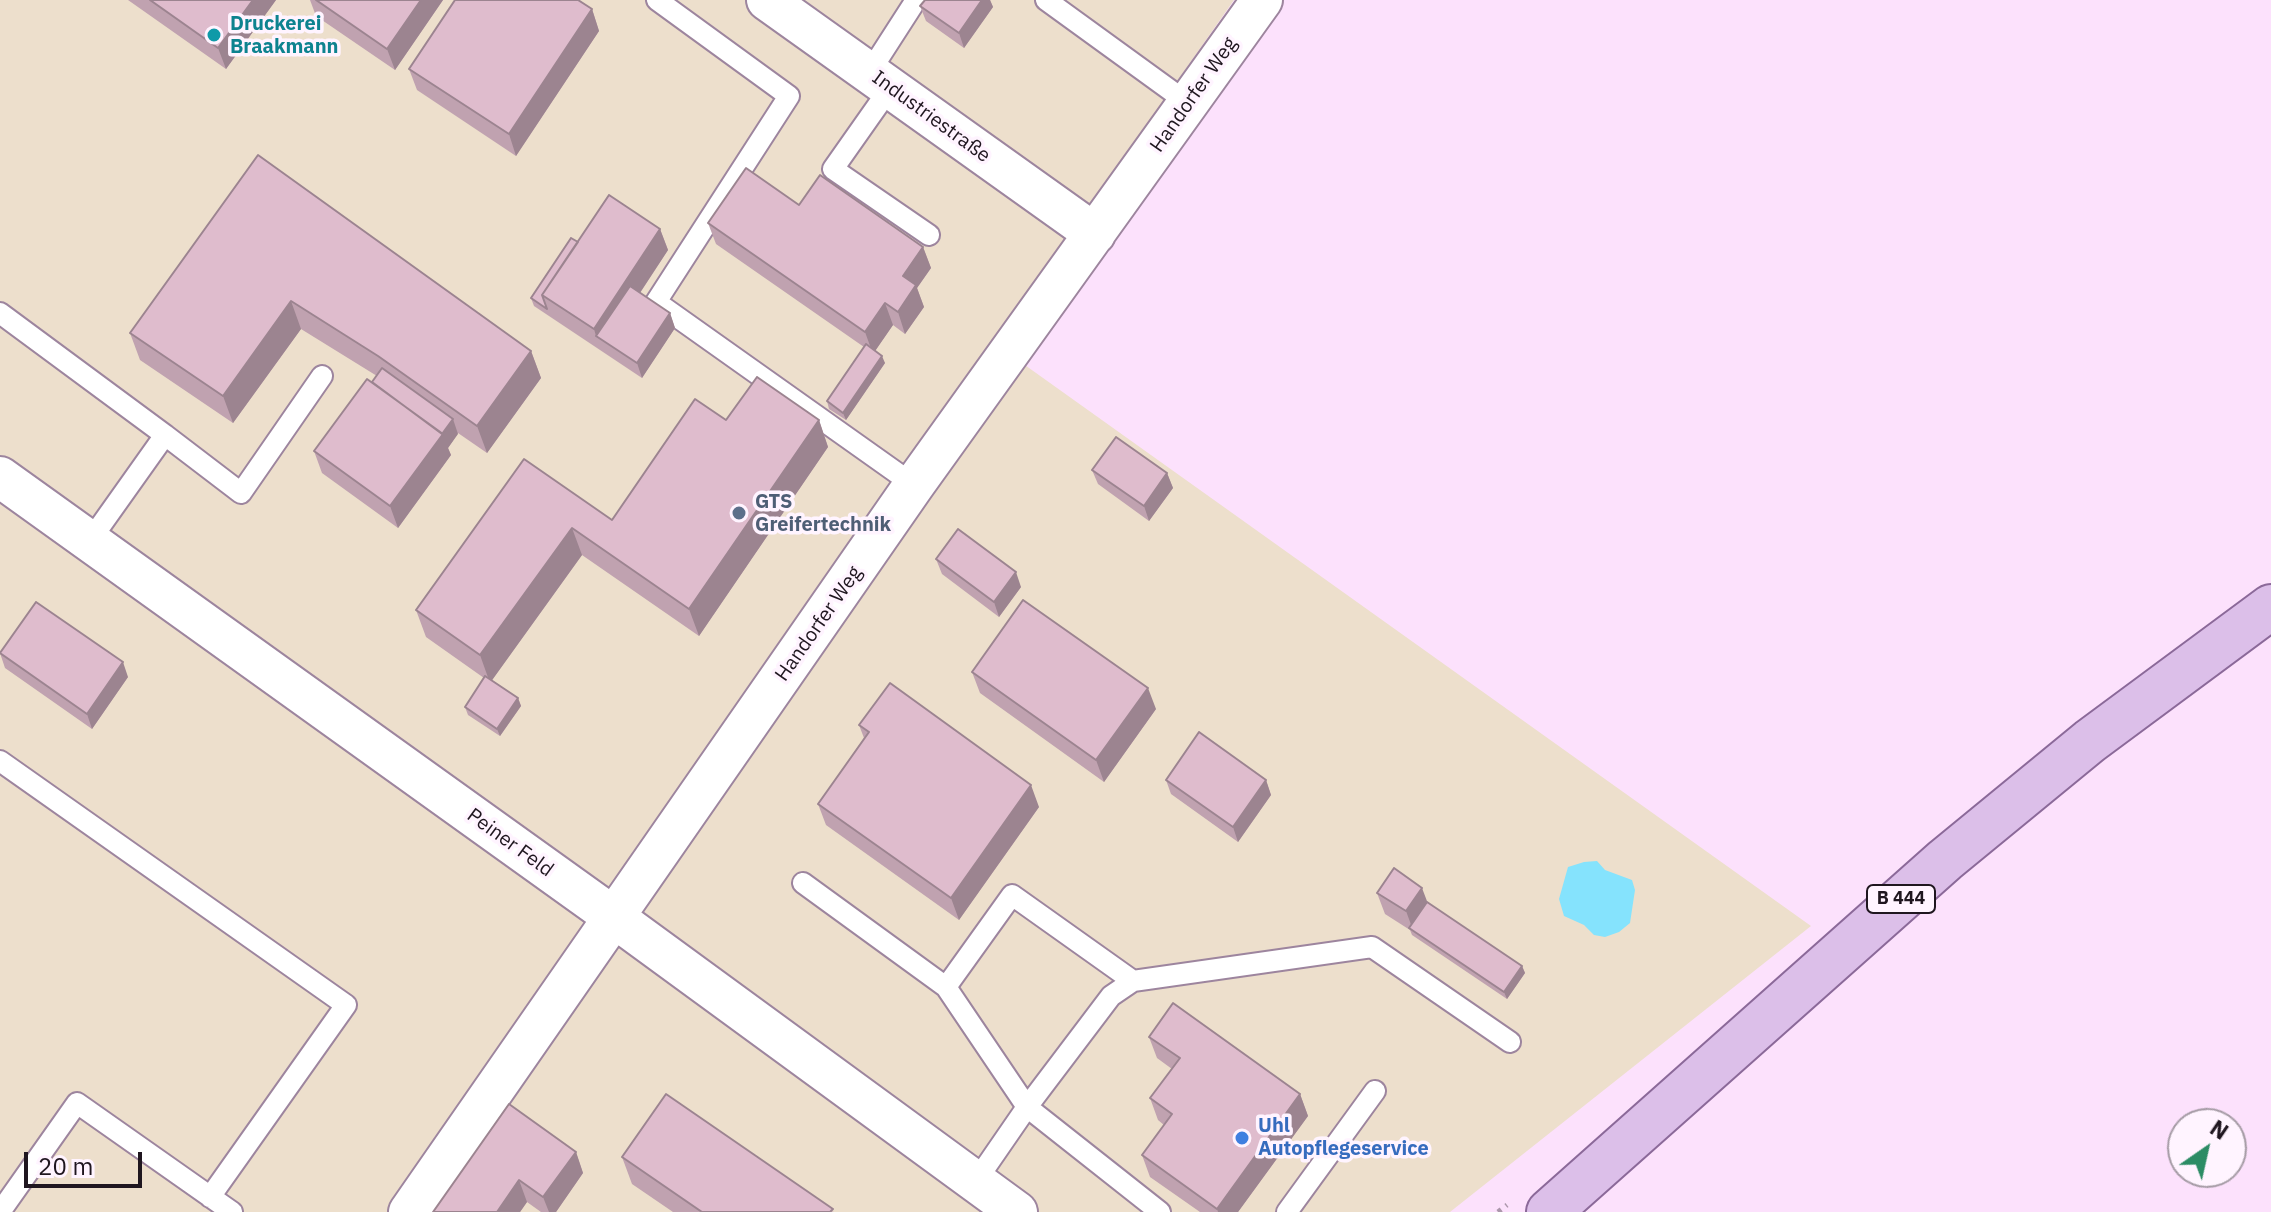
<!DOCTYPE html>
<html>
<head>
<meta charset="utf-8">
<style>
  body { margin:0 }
  #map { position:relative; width:2271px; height:1212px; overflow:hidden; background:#fce1fc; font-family:"IBM Plex Sans",sans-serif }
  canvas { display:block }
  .north { position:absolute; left:2167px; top:1108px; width:80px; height:80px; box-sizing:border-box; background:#fff4ff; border:2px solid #a59ba5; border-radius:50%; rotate:34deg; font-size:22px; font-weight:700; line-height:32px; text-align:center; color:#1f161f }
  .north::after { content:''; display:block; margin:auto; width:28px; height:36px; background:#2c8c65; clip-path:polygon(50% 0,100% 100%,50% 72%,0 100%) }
  .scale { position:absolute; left:24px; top:1152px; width:118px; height:36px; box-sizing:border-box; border:4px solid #1f161f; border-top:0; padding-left:10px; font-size:24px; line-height:28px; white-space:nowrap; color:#1f161f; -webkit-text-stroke:6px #fff4ff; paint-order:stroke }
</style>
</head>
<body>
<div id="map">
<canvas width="2271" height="1212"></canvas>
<div class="north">N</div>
<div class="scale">20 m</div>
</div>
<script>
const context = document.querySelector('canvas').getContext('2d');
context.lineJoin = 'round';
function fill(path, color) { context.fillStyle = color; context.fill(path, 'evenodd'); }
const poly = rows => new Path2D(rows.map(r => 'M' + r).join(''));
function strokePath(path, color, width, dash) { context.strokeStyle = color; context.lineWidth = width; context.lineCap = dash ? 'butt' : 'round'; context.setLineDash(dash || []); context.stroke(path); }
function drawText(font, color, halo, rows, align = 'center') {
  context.font = font + ' "IBM Plex Sans",sans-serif'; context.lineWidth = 7; context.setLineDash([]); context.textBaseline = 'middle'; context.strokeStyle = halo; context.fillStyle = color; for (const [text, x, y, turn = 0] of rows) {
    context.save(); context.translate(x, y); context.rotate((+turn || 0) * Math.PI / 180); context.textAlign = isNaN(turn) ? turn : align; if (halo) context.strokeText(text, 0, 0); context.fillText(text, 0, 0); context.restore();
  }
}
fill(poly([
  [0,0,1234,0,994,343,1811,926,1450,1212,0,1212]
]), '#eddfcc');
fill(poly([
  [1597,861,1605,870,1632,880,1635,890,1630,923,1619,932,1605,937,1594,935,1584,925,1564,916,1559,899,1568,867,1584,862]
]), '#85e3fd');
const lane = poly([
  [657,0,789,96,656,302,914,485],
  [1046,0,1188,103],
  [869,73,916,0],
  [890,88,833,169,929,235],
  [0,313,165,435],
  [89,542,165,435,241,493,322,376],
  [0,761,346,1005,210,1197],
  [803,883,946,987,1027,1107,976,1181],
  [946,987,1012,895,1133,981],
  [0,1212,77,1103,232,1212],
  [1160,1212,1027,1107,1111,996,1133,981,1372,947,1510,1042],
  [1287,1212,1375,1091]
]);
const street = poly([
  [767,0,1095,234],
  [0,477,615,918,1017,1212],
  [409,1212,914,485,1262,0]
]);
const primary = poly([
  [1549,1212,1945,860,2090,741,2271,607]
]);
strokePath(lane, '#9d859e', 24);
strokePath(street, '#9d859e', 44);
strokePath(primary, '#8b6999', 48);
strokePath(poly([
  [1498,1212,1507,1205]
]), '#ab97ab', 5, [4, 6]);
strokePath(lane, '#fff', 20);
strokePath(street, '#fff', 40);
strokePath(primary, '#dcbfe9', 44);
fill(poly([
  [128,0,276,0,226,69],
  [310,0,443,0,395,70,316,16],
  [925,0,990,0,993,7,964,48,926,21,920,6],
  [592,9,599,31,516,156,417,90,409,69],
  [258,155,531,351,541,378,487,453,458,433,448,448,451,455,398,528,322,473,314,451,377,376,301,329,233,423,140,360,130,333],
  [799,205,923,247,931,268,917,288,924,307,905,334,893,325,875,351,885,363,846,420,829,409,827,401,864,347,716,244,708,223],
  [660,229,668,250,640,293,670,313,675,328,642,378,534,306,531,298,578,242],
  [726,420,819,420,828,447,699,636,582,555,492,680,518,698,521,706,500,736,468,715,465,707,484,678,426,637,416,610,524,459,612,520],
  [1092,470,1167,473,1173,488,1149,521,1098,484],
  [936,559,1021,587,999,617,942,574],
  [0,653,128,677,92,729,5,668],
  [972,672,1156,709,1104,782,980,693],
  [859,725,1039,807,959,920,826,825,818,804,864,738],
  [1166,780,1266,780,1271,795,1238,842,1171,794],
  [1377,893,1427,902,1522,966,1525,973,1507,999,1412,935,1410,930,1385,914],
  [1149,1037,1300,1094,1308,1116,1238,1212,1200,1212,1150,1177,1142,1155,1164,1125,1158,1120,1150,1098,1172,1069,1157,1058],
  [576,1152,583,1173,556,1212,541,1212,527,1202,520,1212,433,1212],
  [622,1157,834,1212,673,1212,632,1184]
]), '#c0a2b0');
fill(poly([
  [253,0,276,0,226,69,218,48],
  [421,0,443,0,395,70,387,49],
  [982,0,990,0,993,7,964,48,959,33],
  [592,9,599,31,516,156,509,134],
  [660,229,668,250,607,343,596,336,594,329],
  [923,247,931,268,917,288,924,307,905,334,898,312,903,276],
  [291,301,301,329,233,423,223,396],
  [885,303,893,325,873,354,865,332],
  [670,313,675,328,642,378,637,363],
  [531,351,541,378,487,453,477,426],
  [882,356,885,363,846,420,843,413],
  [453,419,458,434,448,448,451,455,398,528,390,506],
  [819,420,828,447,699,636,689,609],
  [1167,473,1173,488,1149,521,1144,506],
  [572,528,582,555,490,683,480,655],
  [1016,572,1021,587,999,617,994,602],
  [123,662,128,677,92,729,87,714],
  [1148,688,1156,709,1104,782,1096,760],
  [518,698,521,706,500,736,497,729],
  [1266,780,1271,795,1238,842,1233,827],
  [1031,785,1039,807,959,920,951,898],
  [1422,888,1430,909,1413,930,1406,911],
  [1522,966,1525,973,1507,999,1504,992],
  [1300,1094,1308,1116,1238,1212,1218,1212,1217,1209],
  [576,1152,583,1173,556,1212,549,1212,543,1197],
  [519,1180,527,1202,520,1212,497,1212]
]), '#9c8490');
const building = poly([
  [150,0,253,0,218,48,150,0],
  [316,0,421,0,387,49,316,0],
  [455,0,578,0,592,9,509,134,409,69,455,0],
  [925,0,982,0,959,33,920,6,925,0],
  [258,155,531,351,477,426,378,356,291,301,223,396,130,333,258,155],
  [746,168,799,205,820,175,923,247,903,276,916,285,898,312,885,303,865,332,708,223,746,168],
  [609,195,660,229,594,329,542,295,609,195],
  [571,238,578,242,542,295,547,309,531,298,571,238],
  [630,286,670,313,637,363,596,336,630,286],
  [866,344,882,356,843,413,827,401,866,344],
  [382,368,453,419,442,434,372,382,382,368],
  [757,377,819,420,689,609,572,528,480,655,416,610,524,459,612,520,695,399,726,420,757,377],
  [367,379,443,434,390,506,314,451,367,379],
  [1116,437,1167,473,1144,506,1092,470,1116,437],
  [958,529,1016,572,994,602,936,559,958,529],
  [1023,600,1148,688,1096,760,972,672,1023,600],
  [36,602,123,662,87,714,0,653,36,602],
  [485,676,518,698,497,729,465,707,485,676],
  [890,683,1031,785,951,898,818,804,869,732,859,725,890,683],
  [1199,732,1266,780,1233,827,1166,780,1199,732],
  [1394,868,1422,888,1406,911,1377,893,1394,868],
  [1427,902,1522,966,1504,992,1409,928,1427,902],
  [1173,1003,1300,1094,1217,1209,1142,1155,1172,1114,1150,1098,1180,1058,1149,1037,1173,1003],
  [666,1094,833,1209,830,1212,702,1212,622,1157,666,1094],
  [509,1104,576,1152,543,1197,519,1180,497,1212,433,1212,509,1104]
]);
fill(building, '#dfbccd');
strokePath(building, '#9c8490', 2);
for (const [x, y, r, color] of [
  [214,35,8,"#0f9aa8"],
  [739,513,8,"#5c6f8a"],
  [1242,1138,8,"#3f7fe0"]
]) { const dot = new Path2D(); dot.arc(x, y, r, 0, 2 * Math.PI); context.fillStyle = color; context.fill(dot); strokePath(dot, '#fff4ff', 3); }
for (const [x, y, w] of [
  [1901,899,68]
]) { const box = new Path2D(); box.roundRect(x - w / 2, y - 14, w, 28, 6); context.fillStyle = '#fff4ff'; context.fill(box); strokePath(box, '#1f161f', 2); }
drawText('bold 18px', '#1f161f', null, [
  ["B 444",1901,899]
]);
drawText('bold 20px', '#0d838f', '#fff4ff', [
  ["Druckerei",230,24],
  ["Braakmann",230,47]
], 'left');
drawText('20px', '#1f161f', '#fff4ff', [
  ["Handorfer Weg",1194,95,-55],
  ["Industriestraße",931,117,36],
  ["Handorfer Weg",819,624,-55],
  ["Peiner Feld",510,843,36]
]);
drawText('bold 20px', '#4e5e75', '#fff4ff', [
  ["GTS",755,502],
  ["Greifertechnik",755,525]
], 'left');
drawText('bold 20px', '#366cbe', '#fff4ff', [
  ["Uhl",1258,1126],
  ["Autopflegeservice",1258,1149]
], 'left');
</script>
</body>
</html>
